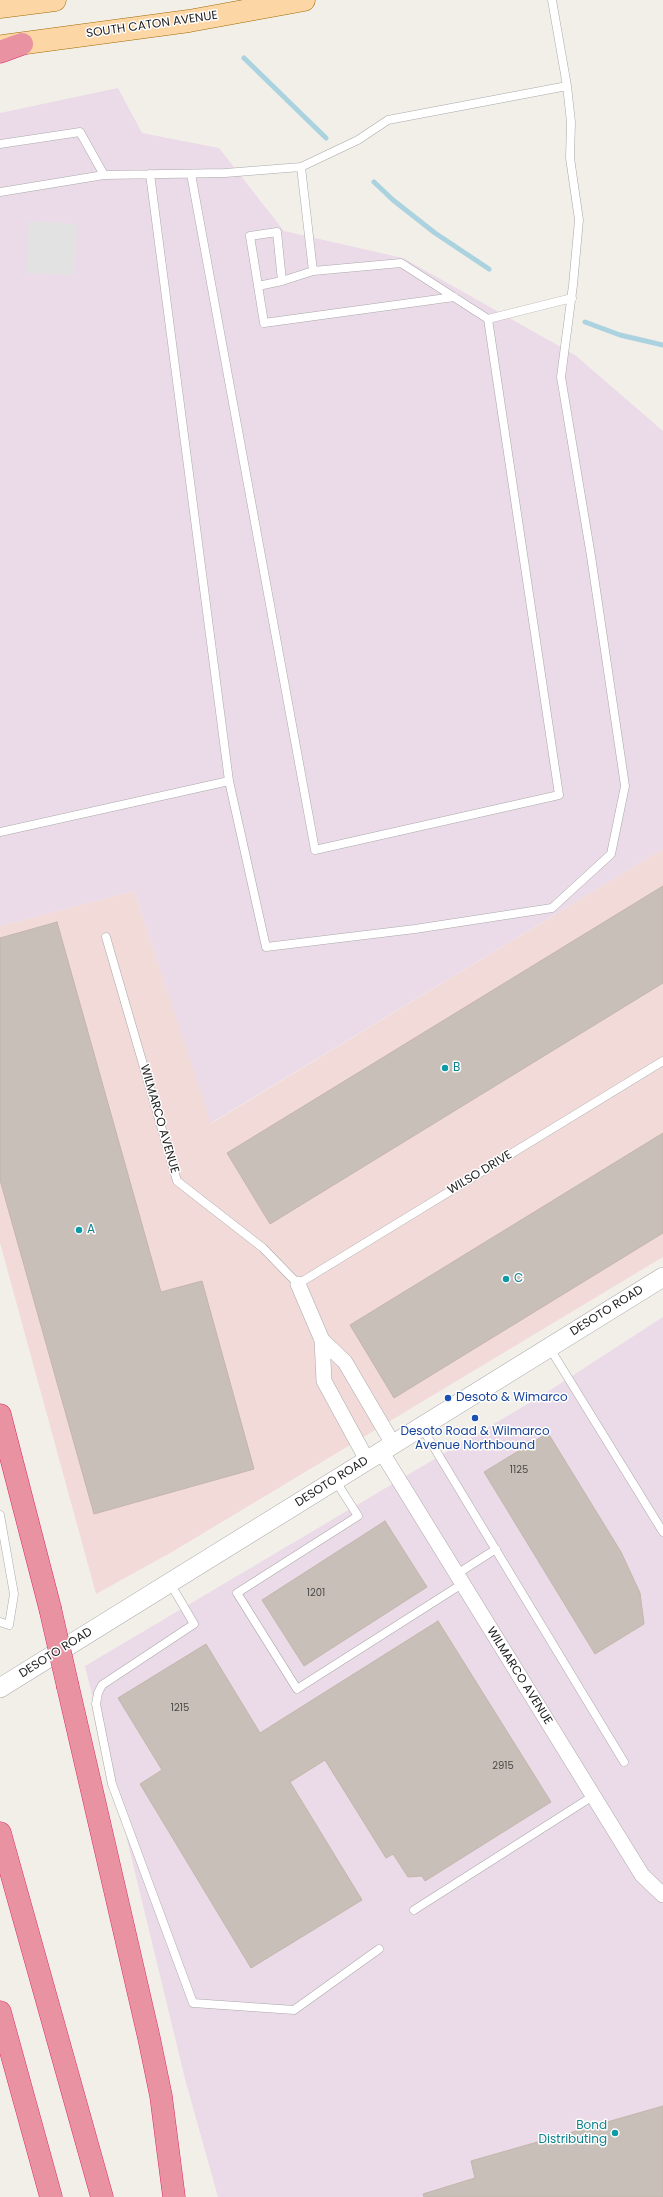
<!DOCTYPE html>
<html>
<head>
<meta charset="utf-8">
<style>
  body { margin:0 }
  canvas { display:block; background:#f2efe9 }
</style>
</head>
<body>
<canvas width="663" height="2197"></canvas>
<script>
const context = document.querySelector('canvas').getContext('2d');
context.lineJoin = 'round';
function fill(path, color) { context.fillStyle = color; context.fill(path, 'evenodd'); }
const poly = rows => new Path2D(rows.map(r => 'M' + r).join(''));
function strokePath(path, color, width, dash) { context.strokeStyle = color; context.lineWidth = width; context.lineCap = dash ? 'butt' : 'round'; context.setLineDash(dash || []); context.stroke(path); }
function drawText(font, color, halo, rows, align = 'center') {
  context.font = font + ' Poppins,sans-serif'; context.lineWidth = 3; context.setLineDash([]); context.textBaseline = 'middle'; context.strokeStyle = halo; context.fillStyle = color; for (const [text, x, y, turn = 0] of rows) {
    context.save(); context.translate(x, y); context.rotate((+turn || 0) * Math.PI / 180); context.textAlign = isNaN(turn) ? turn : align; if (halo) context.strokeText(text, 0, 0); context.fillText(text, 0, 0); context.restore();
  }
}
fill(poly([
  [663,849,663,1257,172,1552,96,1594,0,1243,0,926,134,891,212,1123]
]), '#f2dad9');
fill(poly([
  [118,88,142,133,219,148,284,231,403,258,575,355,663,431,663,849,211,1123,134,891,0,926,0,113],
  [663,1317,663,2197,218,2197,185,2079,85,1666,541,1396]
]), '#ebdbe8');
fill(poly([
  [29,221,77,224,74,275,26,273]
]), '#e2e2e2');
strokePath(poly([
  [244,58,326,138],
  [374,182,393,200,435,233,489,269],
  [585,322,620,335,663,345]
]), '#aad3df', 5);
const building = poly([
  [663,886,663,983,270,1224,227,1153,663,886],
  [57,922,161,1292,202,1281,254,1469,94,1514,0,1180,0,938,57,922],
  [663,1133,663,1233,394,1398,350,1325,663,1133],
  [548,1433,621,1552,640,1593,644,1624,595,1654,484,1472,548,1433],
  [385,1521,427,1587,304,1666,262,1600,385,1521],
  [438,1621,551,1802,425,1881,422,1876,408,1877,393,1854,386,1858,325,1760,290,1782,362,1900,251,1968,140,1784,162,1770,118,1698,206,1644,260,1733,438,1621],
  [663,2106,663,2197,424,2197,423,2194,475,2178,471,2161,663,2106]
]);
fill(building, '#c7bfb8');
strokePath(building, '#c4b6ab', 1);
const service = poly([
  [0,144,80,132,104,175,225,173,301,167,358,140,388,120,567,86],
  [150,174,229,781],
  [191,174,315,850,559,795,488,319,401,263,313,271,301,167],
  [0,192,104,175],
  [313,271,282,281,277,232,250,236,264,323,454,297],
  [258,286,282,281],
  [488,319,572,298],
  [0,832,229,781,266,947,415,929,552,908,611,854,625,786,591,556,561,377,573,285,579,220,570,158,571,122,567,86,552,0],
  [106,937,177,1181,263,1248,298,1284,663,1061],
  [549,1347,663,1532],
  [421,1426,624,1762],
  [335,1480,358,1516,237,1593,297,1689,462,1584],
  [0,1515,14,1594,9,1625,0,1622],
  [457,1574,496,1549],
  [170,1583,194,1624,102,1685,98,1693,96,1704,112,1784,193,2003,294,2010,379,1949],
  [414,1910,593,1796]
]);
const minor = poly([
  [298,1284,322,1340,324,1381,367,1460],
  [322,1340,345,1362,393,1444],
  [381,1451,642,1875,663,1895]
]);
const tertiary = poly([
  [0,1688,663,1277]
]);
const primary = poly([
  [0,7,55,0],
  [3,46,189,21,304,0]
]);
const motorway = poly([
  [0,52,22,44],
  [0,1415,50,1608],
  [68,1687,149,2038,161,2096,174,2197],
  [0,1833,102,2197],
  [0,2012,51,2197]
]);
strokePath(service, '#a9a9a9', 9);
strokePath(minor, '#a9a9a9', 16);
strokePath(tertiary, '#a9a9a9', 20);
strokePath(primary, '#a06b00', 23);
strokePath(motorway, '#dc2a67', 23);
strokePath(service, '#fff', 8);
strokePath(minor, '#fff', 15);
strokePath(tertiary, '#fff', 19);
strokePath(primary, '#fcd6a4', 22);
strokePath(motorway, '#e892a2', 22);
const motorwayBridge = poly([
  [50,1608,68,1687]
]);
strokePath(motorwayBridge, '#dc2a67', 23, []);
strokePath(motorwayBridge, '#e892a2', 22);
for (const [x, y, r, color] of [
  [445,1068,4,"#0f9aa8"],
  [79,1230,4,"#0f9aa8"],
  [506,1279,4,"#0f9aa8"],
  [448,1398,4,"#1a4fb4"],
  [475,1418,4,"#1a4fb4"],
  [615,2133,4,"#0f9aa8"]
]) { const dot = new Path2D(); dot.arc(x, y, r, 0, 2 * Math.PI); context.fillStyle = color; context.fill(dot); strokePath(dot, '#fff', 1.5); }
drawText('10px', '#4b4948', null, [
  ["1125",519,1470],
  ["1201",316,1593],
  ["1215",180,1708],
  ["2915",503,1766]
]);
drawText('12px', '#222', '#fff', [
  ["SOUTH CATON AVENUE",152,25,-8],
  ["WILMARCO AVENUE",159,1119,74],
  ["WILSO DRIVE",480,1173,-31],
  ["DESOTO ROAD",607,1311,-32],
  ["DESOTO ROAD",332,1482,-32],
  ["DESOTO ROAD",56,1653,-32],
  ["WILMARCO AVENUE",519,1676,58]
]);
drawText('12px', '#0d838f', '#fff', [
  ["B",453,1068],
  ["A",87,1230],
  ["C",514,1279],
  ["Bond",607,2126,"right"],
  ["Distributing",607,2140,"right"]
], 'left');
drawText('12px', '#164399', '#fff', [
  ["Desoto & Wimarco",456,1398],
  ["Desoto Road & Wilmarco",475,1432,"center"],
  ["Avenue Northbound",475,1446,"center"]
], 'left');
</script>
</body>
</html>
